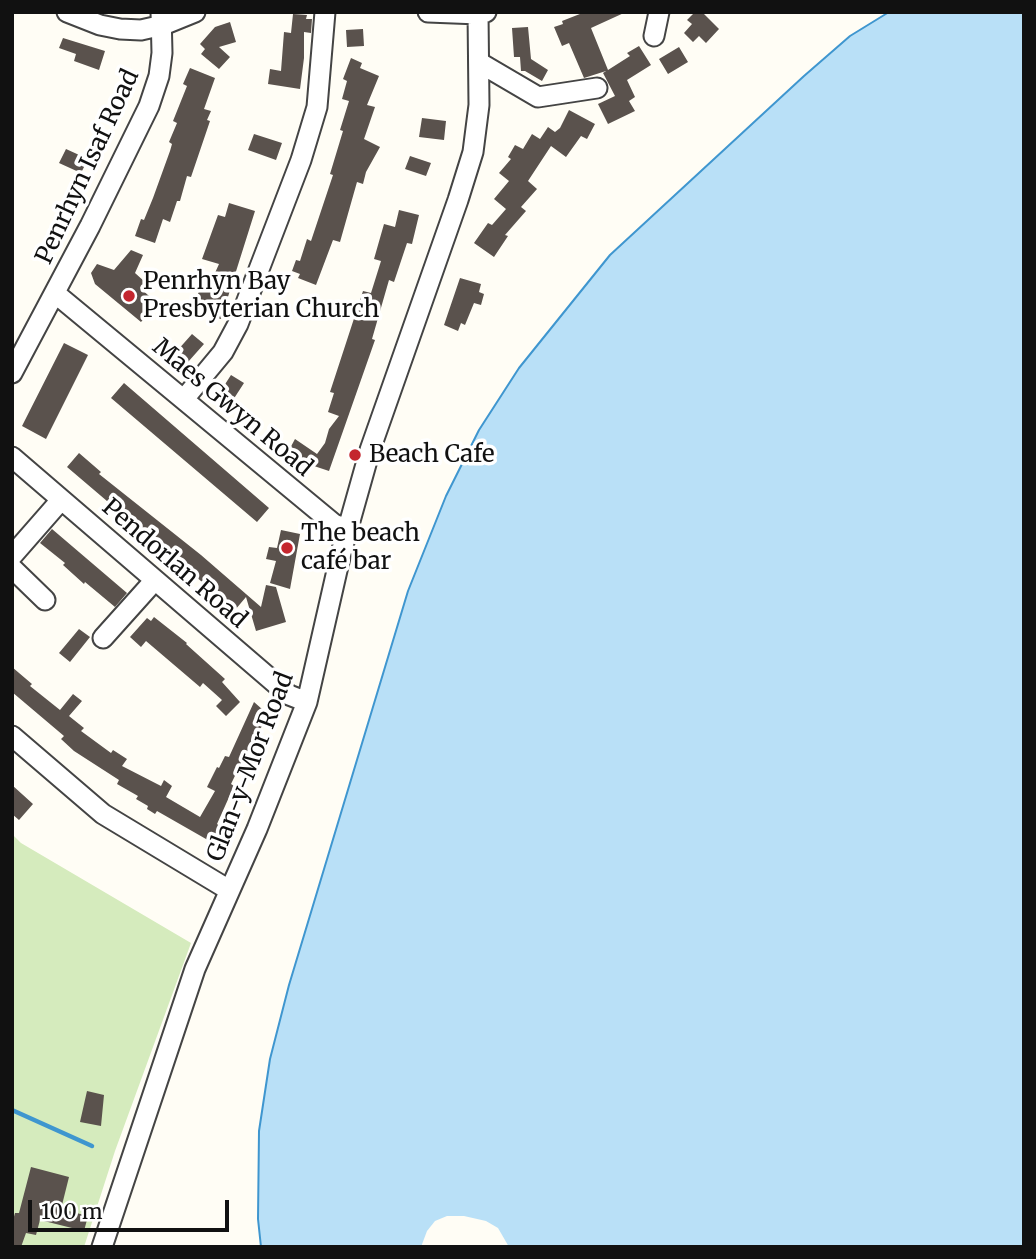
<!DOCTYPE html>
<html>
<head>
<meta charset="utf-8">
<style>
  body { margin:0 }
  #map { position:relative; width:1036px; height:1259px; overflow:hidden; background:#fffdf5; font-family:Merriweather,serif }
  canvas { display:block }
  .frame { position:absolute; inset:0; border:14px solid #111; pointer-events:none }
  .scale { position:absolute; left:28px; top:1200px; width:201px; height:32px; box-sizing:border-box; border:4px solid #111; border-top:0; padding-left:9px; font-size:21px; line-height:24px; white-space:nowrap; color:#111; -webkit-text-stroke:5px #fff; paint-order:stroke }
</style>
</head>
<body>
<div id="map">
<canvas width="1036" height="1259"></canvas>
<div class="frame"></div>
<div class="scale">100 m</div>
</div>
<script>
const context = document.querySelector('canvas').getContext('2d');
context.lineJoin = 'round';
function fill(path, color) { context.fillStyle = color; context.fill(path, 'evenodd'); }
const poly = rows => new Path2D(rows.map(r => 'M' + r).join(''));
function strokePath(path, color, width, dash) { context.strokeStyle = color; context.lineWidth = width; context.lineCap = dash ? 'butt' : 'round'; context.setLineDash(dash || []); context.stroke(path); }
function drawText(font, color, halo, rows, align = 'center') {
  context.font = font + ' Merriweather,serif'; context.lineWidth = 7; context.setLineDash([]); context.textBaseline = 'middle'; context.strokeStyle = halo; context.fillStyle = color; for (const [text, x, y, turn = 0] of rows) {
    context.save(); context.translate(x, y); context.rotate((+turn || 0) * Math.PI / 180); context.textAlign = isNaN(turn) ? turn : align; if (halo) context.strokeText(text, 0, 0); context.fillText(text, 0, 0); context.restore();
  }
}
fill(poly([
  [12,834,21,843,191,943,115,1151,84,1247,12,1247]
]), '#d5ebbd');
const water = poly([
  [889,12,1024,12,1024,1247,261,1247,258,1219,259,1131,270,1059,289,985,408,591,446,496,479,430,519,368,610,255,804,76,850,36,889,12]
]);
fill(water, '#b9e0f7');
strokePath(water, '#3f96cf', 2);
fill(poly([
  [447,1216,464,1216,486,1221,498,1228,509,1247,421,1247,427,1231,435,1221]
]), '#fffdf5');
strokePath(poly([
  [12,1110,92,1146]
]), '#3f96cf', 4.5);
fill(poly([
  [585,12,626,12,591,28,608,70,630,56,627,53,639,46,651,65,627,80,635,97,629,101,635,111,608,124,598,104,615,96,603,73,606,71,584,78,569,43,562,46,554,27,563,24,562,21],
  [695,12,702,12,719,29,706,43,699,36,693,42,684,33,692,24,687,20],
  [293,14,307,15,306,19,312,19,311,33,304,32,304,58,300,89,268,84,270,69,281,71,284,32,291,33],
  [230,22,236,42,219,47,230,57,219,69,201,54,205,49,200,44,215,27],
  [528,27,531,59,548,70,542,81,525,71,521,71,520,57,514,57,512,28],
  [363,29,364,46,347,47,346,30],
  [63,38,105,51,99,70,74,61,76,54,59,48],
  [679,47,688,62,668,74,659,59],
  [351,58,362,63,360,68,379,76,367,105,375,107,364,139,380,147,366,172,363,184,357,182,340,242,333,240,316,285,298,278,300,274,292,271,296,260,300,261,307,239,311,241,333,175,330,174,343,131,340,130,349,101,342,99,347,81,343,79],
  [190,68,215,78,204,109,211,111,207,120,210,121,191,177,187,176,180,201,177,201,170,222,163,219,155,243,135,236,141,219,144,220,153,198,170,151,172,144,169,142,177,123,173,121,187,86,183,84],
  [569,110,595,124,587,139,581,136,566,157,551,146,528,181,537,189,521,207,526,211,505,235,508,236,494,257,474,243,488,223,492,225,506,209,494,199,509,181,499,173,511,159,508,157,515,145,523,149,532,134,540,139,548,127,555,132,560,128],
  [422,118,446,121,444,140,419,137],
  [254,134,282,143,276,160,248,150],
  [66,149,88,159,81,173,59,163],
  [410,156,431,163,426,176,405,169],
  [229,203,255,211,221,319,203,313,206,303,196,299,203,281,210,284,219,264,202,259,218,215,225,217],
  [399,210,419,215,412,244,407,243,394,282,389,280,372,339,375,340,329,471,302,462,288,452,295,439,317,454,325,443,329,429,339,416,328,412,334,393,330,392,363,291,371,293,381,261,374,259,384,224,395,227],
  [131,250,143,255,135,273,145,282,140,288,157,303,141,322,95,284,91,273,97,264,114,270],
  [460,278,481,284,479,292,484,294,481,305,474,303,465,325,461,323,458,331,444,325],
  [192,334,204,344,188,362,176,352],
  [64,343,88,355,46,439,22,426],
  [231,375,244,383,233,400,220,392],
  [124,383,269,508,257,522,111,398],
  [79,453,101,472,99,474,201,555,261,607,266,585,276,587,286,622,256,631,246,597,235,610,67,467],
  [52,529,127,593,115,607,85,582,84,584,63,565,65,563,40,543],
  [281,530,300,534,290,589,270,583,276,561,266,559,269,547,277,548],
  [154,617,187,643,186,644,225,679,222,682,240,702,226,716,216,706,222,700,203,683,200,687,146,641,141,647,130,637,147,618,151,621],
  [79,629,90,637,70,662,59,653],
  [12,667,32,684,30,686,60,710,73,694,82,701,69,716,84,728,81,731,111,753,113,750,127,759,122,766,161,786,164,780,172,786,166,797,200,817,215,791,207,787,217,767,219,768,225,756,229,757,254,702,271,717,253,736,257,738,249,755,246,753,231,784,234,786,217,824,222,828,213,843,157,811,155,814,147,809,148,806,136,799,138,796,117,784,119,780,74,751,61,739,64,736,12,692],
  [12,785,33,804,19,820,12,814],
  [87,1091,104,1095,101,1126,80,1122],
  [31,1167,69,1177,61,1209,88,1216,84,1231,40,1220,36,1235,26,1233,21,1247,12,1247,12,1224,15,1213,19,1213]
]), '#5a524d');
const minor = poly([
  [67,12,100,25,120,29,141,30,163,25,195,12],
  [428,12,479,14,486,12],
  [654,36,659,12],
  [480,63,538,97,597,88],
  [56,294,334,524,347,529],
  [12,373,90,226,149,106,159,76,162,53,161,12],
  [184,399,223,352,238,324,301,160,317,107,325,12],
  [12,457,289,695,307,702],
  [12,556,61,500],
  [12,568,45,600],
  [103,638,155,580],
  [12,736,103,814,229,890],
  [102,1247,195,969,257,829,307,702,341,553,370,450,458,200,473,152,479,105,478,12]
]);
strokePath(minor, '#444', 23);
strokePath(minor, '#fff', 19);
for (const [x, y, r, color] of [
  [129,296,7,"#c4262e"],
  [355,455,7,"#c4262e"],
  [287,548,7,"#c4262e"]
]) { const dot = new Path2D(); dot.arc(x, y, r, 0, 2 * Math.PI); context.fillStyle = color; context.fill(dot); strokePath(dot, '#fff', 2.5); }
drawText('24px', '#111', '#fff', [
  ["Penrhyn Isaf Road",88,167,-65],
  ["Maes Gwyn Road",232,408,40],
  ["Pendorlan Road",174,564,41],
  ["Glan-y-Mor Road",251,767,-69]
]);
drawText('24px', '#111', '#fff', [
  ["Penrhyn Bay",143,282],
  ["Presbyterian Church",143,310],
  ["Beach Cafe",369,455],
  ["The beach",301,534],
  ["café bar",301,562]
], 'left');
</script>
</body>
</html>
